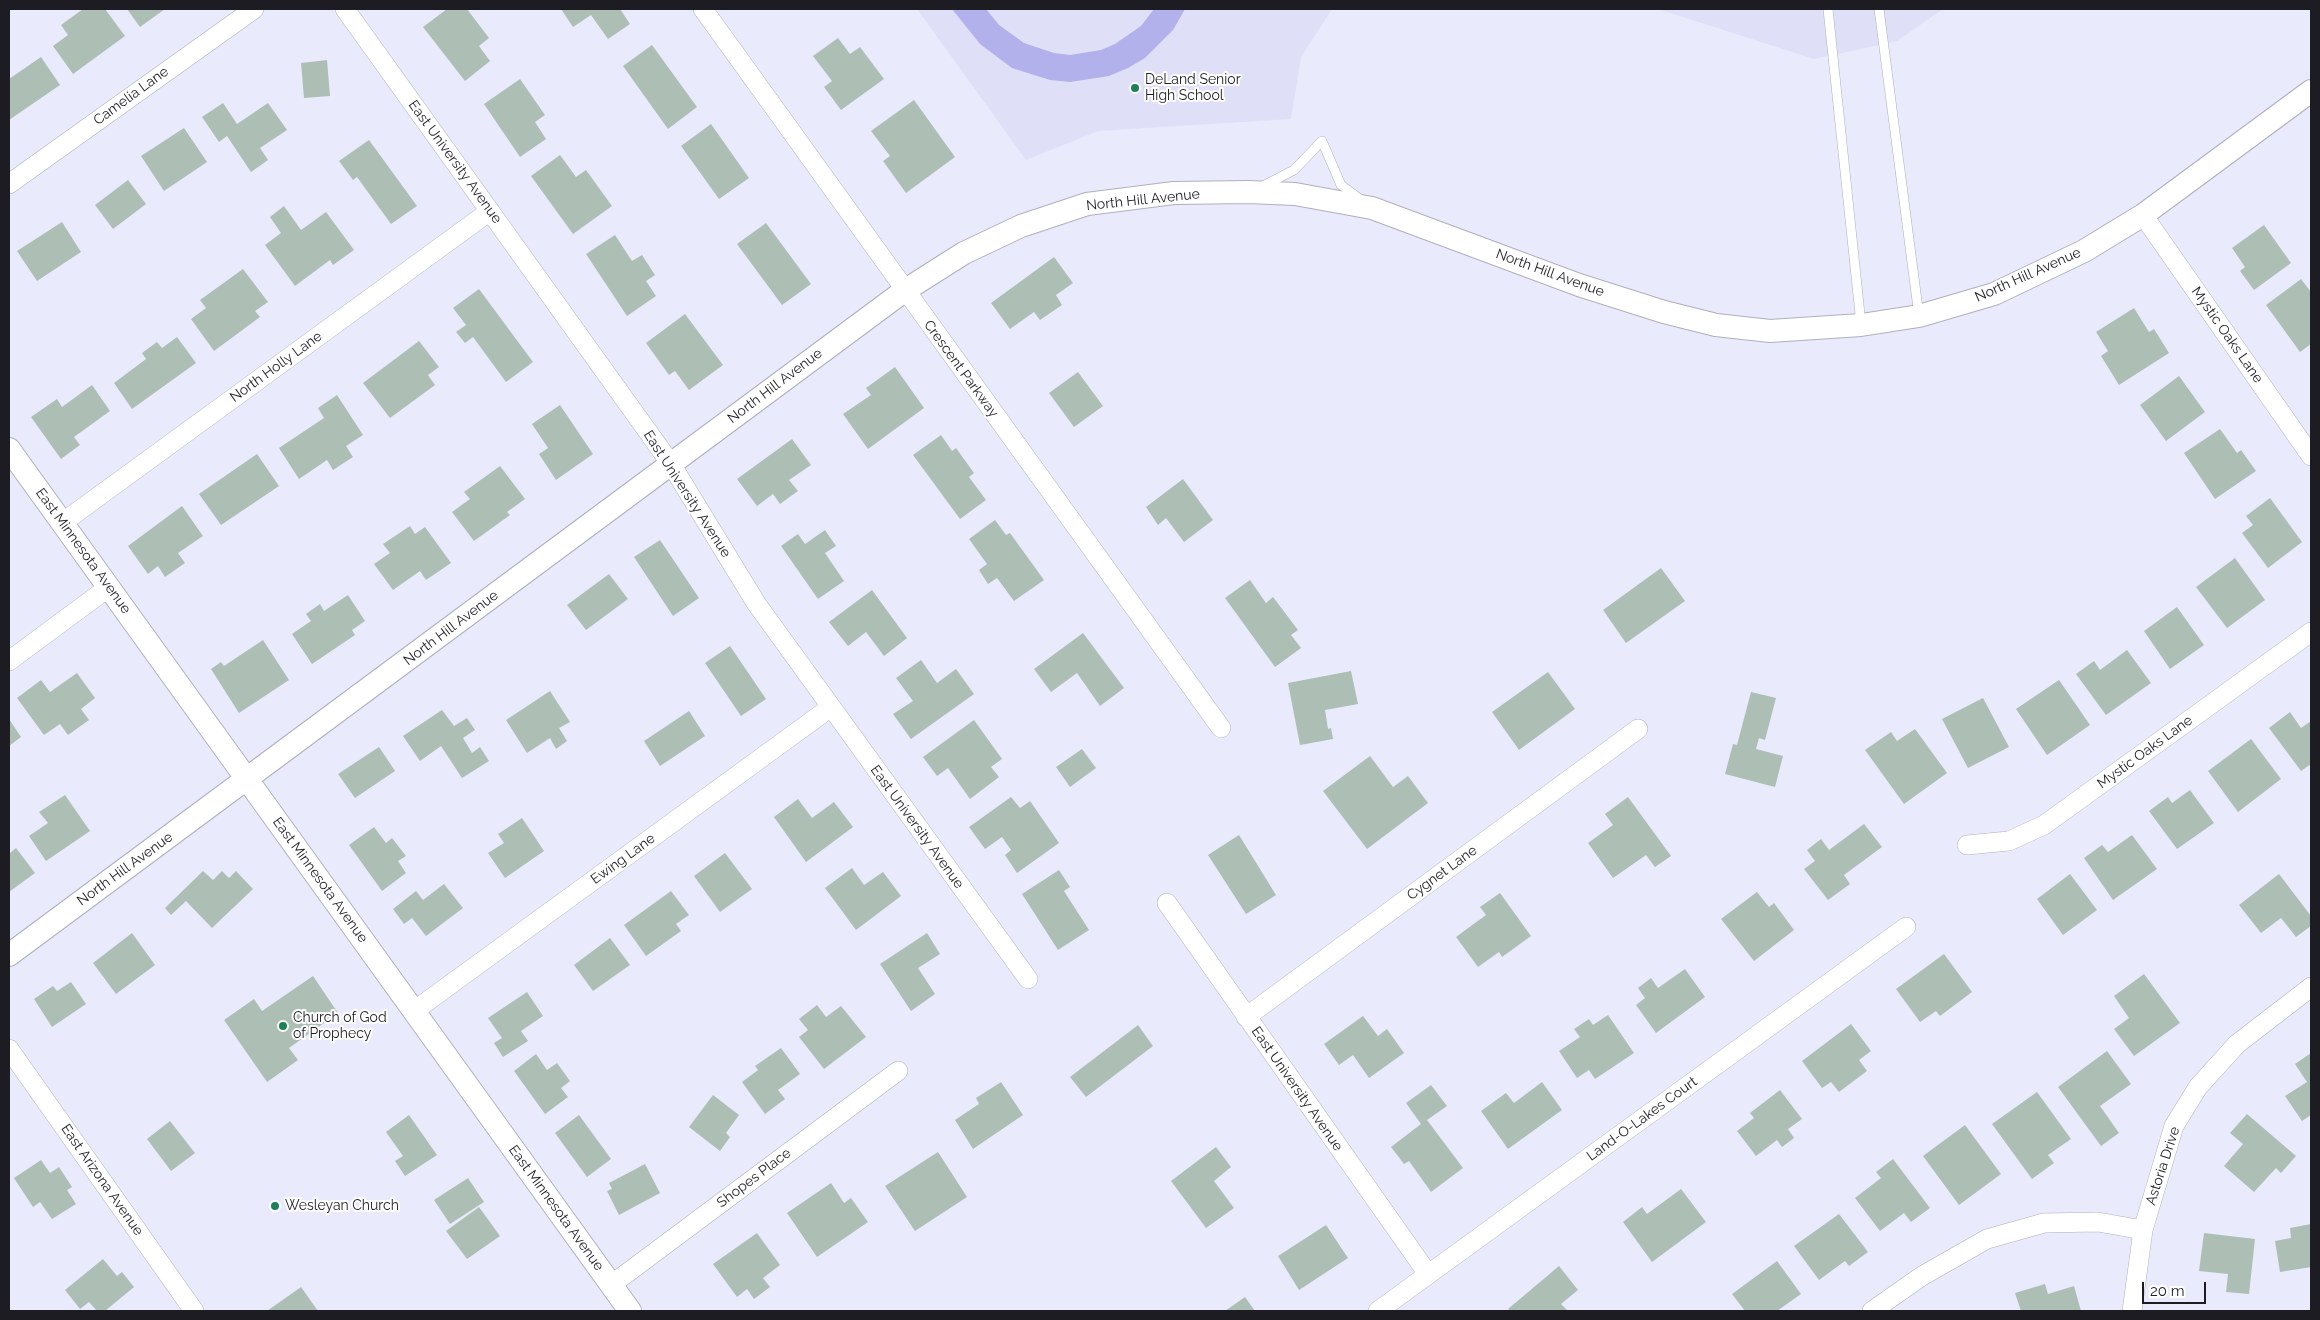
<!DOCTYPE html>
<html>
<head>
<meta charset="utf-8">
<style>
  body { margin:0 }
  #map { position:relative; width:2320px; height:1320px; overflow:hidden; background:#e9eafb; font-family:Raleway,sans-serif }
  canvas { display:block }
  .frame { position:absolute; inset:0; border:10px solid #1c1c22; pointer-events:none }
  .scale { position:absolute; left:2142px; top:1282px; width:64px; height:22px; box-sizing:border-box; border:2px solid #1c1c22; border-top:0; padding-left:6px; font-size:15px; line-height:18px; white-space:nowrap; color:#1c1c22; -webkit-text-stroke:4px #fff; paint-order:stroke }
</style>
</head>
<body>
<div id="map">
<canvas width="2320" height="1320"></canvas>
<div class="frame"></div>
<div class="scale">20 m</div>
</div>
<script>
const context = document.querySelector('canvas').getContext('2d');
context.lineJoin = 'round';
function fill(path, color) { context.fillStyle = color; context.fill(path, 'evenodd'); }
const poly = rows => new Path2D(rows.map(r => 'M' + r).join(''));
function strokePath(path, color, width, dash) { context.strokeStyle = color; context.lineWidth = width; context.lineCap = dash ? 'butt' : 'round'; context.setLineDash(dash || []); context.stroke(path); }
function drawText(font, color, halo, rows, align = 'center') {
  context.font = font + ' Raleway,sans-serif'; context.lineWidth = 4; context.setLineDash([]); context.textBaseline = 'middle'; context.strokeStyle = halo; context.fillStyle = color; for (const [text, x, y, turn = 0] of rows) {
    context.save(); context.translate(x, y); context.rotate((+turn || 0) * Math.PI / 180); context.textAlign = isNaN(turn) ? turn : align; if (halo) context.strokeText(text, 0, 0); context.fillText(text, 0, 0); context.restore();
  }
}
fill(poly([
  [917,9,1332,9,1301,57,1291,119,1098,131,1026,160],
  [1658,9,1943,9,1897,41,1814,59]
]), '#dfdff8');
fill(poly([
  [952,9,986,9,999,25,1024,43,1054,53,1070,55,1101,50,1115,44,1141,26,1154,9,1185,9,1173,30,1145,58,1128,68,1109,76,1070,82,1050,80,1012,68,980,44]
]), '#b2b1ec');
fill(poly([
  [83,9,105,9,125,36,73,74,53,46,68,35,61,25],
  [127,9,165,9,140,27],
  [447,9,467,9,489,38,479,46,490,61,465,81,423,27],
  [561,9,620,9,630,24,608,39,591,15,573,27],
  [838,38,850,54,860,47,884,79,841,110,824,87,832,81,813,56],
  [652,45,697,107,668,129,623,66],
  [41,57,60,85,9,120,9,79],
  [327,60,330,96,304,98,301,63],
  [520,79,545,115,535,122,546,139,520,157,484,104],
  [914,100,955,157,906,193,883,161,890,156,871,131],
  [223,103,237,124,268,103,287,130,260,148,268,160,251,172,227,136,219,142,202,117],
  [711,124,749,178,719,199,681,146],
  [184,128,207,162,164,191,141,156],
  [369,140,417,206,391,224,357,177,353,180,339,161],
  [560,155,576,177,586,170,612,206,573,234,531,176],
  [128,180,146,204,113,229,95,205],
  [284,206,301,230,326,212,354,250,333,265,330,260,295,286,265,245,281,233,270,217],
  [62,222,81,252,37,281,17,251],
  [766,223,811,284,782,305,737,244],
  [2264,225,2291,263,2254,290,2240,271,2245,267,2232,248],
  [615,235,632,261,642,255,655,275,646,281,656,296,627,316,586,254],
  [1054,257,1073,283,1056,295,1062,305,1040,320,1034,312,1010,329,991,303],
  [243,269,268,302,255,311,260,317,214,351,191,319,206,308,200,300],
  [2301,279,2311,292,2311,344,2300,352,2266,305],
  [479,289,533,362,506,382,473,337,465,343,456,332,466,325,453,308],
  [2134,308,2149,332,2154,329,2169,353,2119,385,2101,356,2108,351,2096,332],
  [685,314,723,365,689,390,675,371,669,375,646,343],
  [177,337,196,363,132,409,114,383,146,359,142,353,157,342,162,348],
  [419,341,439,367,428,375,435,385,390,418,363,383],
  [895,367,924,408,868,449,843,414,871,395,866,388],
  [1078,372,1103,406,1074,427,1049,393],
  [2179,376,2205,412,2166,441,2140,405],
  [92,385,110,411,74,437,80,445,61,459,31,417,57,399,62,407],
  [337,395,363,435,346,446,353,457,333,470,327,460,299,479,279,448,324,418,318,408],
  [560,405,593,454,556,480,539,454,548,448,532,424],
  [2220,429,2237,453,2241,450,2256,471,2215,499,2184,453],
  [941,435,952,451,956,448,974,473,969,477,986,500,960,519,913,455],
  [792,439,811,465,789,480,798,491,780,504,773,494,757,506,737,479],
  [257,454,279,486,221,525,199,494],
  [500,466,525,499,507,512,510,515,474,541,452,512,470,499,464,492],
  [1183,479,1213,520,1184,542,1166,518,1158,525,1146,507],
  [2270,498,2302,542,2268,568,2242,533,2253,525,2246,516],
  [182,506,203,536,178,553,185,563,165,577,158,566,148,574,128,546],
  [995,520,1006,535,1010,533,1044,580,1014,601,997,578,988,584,979,570,987,564,969,539],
  [410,526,415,534,425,527,451,563,426,580,420,571,393,590,374,564,390,553,383,544],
  [825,530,836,546,825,553,844,581,818,599,781,546,798,534,805,544],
  [660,540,699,598,673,616,634,557],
  [2235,558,2265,600,2227,628,2196,587],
  [1661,568,1685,601,1626,643,1603,610],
  [609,574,628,599,586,630,567,605],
  [1250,580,1266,603,1273,597,1298,630,1291,635,1301,648,1275,667,1225,598],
  [872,590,907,638,884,656,866,632,848,646,829,622],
  [348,595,365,621,352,630,355,635,312,664,292,634,311,621,306,614,320,604,324,611],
  [2177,607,2204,645,2170,669,2144,631],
  [1083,633,1124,688,1100,706,1077,673,1051,692,1034,669],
  [263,640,289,680,239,713,211,669,221,662,224,666],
  [730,646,766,699,741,716,705,663],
  [2127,650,2151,683,2106,715,2076,674,2094,661,2100,670],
  [921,660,937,683,956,669,974,694,911,739,893,714,913,701,896,678],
  [1351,671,1358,704,1325,710,1328,729,1331,728,1333,739,1300,745,1288,683],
  [1548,672,1575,709,1519,750,1492,712],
  [77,673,95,698,81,709,89,720,68,735,60,724,44,735,17,698,41,680,50,692],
  [2059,680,2090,725,2047,755,2016,709],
  [550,691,570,722,559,728,567,741,556,749,550,738,527,753,506,720],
  [1751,692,1776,698,1765,740,1759,738,1756,749,1783,756,1775,787,1725,774,1733,744,1737,745],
  [1983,698,2009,747,1968,768,1942,719],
  [442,710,454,726,467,718,475,730,463,738,472,753,480,747,489,761,462,778,441,746,420,761,403,736],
  [689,711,705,736,660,766,644,741],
  [2290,712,2301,728,2311,721,2311,764,2301,771,2269,728],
  [9,719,21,737,9,746],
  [974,720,1002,759,991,767,999,777,970,799,948,768,937,776,923,757],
  [1915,729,1947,773,1904,804,1865,750,1891,732,1897,741],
  [2251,739,2281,779,2238,812,2208,771],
  [379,747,395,771,355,798,338,774],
  [1082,749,1096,768,1070,787,1056,767],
  [1370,756,1393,787,1408,776,1428,803,1367,849,1323,791],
  [2190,790,2214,823,2177,849,2149,811,2168,797,2172,803],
  [65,795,90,831,46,861,29,836,48,823,39,812],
  [1011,797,1020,808,1030,801,1059,843,1017,873,1005,855,1011,850,1002,837,985,849,969,827],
  [1628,797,1671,856,1655,867,1646,855,1613,878,1588,843,1613,825,1605,814],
  [798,799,812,818,834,802,853,827,806,862,774,817],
  [522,818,544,851,505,878,488,853,504,843,498,834],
  [1864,824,1882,847,1844,875,1850,884,1828,900,1804,869,1815,861,1807,850,1821,839,1829,850],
  [374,827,386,843,392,838,406,856,398,861,406,873,382,891,349,845],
  [1239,835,1276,895,1246,914,1208,855],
  [2132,835,2157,869,2113,900,2084,858,2102,845,2108,852],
  [16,848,35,873,9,892,9,854],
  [725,853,752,889,720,912,694,876],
  [852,868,864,885,883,872,901,896,856,930,825,888],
  [1059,870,1070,887,1064,891,1089,930,1058,950,1022,894],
  [203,871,213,880,222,871,229,878,236,871,253,889,212,928,186,901,171,915,165,908],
  [2070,874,2097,910,2063,935,2037,899],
  [2279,874,2311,916,2311,926,2296,937,2281,918,2261,933,2239,905],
  [444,884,463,908,426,936,412,918,404,924,393,909,416,891,423,900],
  [671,891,689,915,676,924,681,931,646,956,624,925],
  [1757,892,1769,907,1774,903,1794,930,1754,961,1721,919],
  [1500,893,1531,936,1502,957,1499,952,1478,967,1456,937,1486,915,1480,907],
  [132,933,155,965,116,994,93,963],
  [927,933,940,954,918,968,935,994,911,1011,880,964],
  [610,938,630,965,593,991,574,965],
  [1944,954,1972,992,1940,1016,1936,1011,1920,1022,1896,989],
  [1685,969,1705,997,1656,1033,1636,1005,1645,998,1638,988,1651,978,1658,988],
  [2144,974,2180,1023,2134,1056,2114,1029,2129,1018,2114,996],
  [313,976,338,1013,289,1048,298,1060,267,1082,224,1020,254,999,262,1011],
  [71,982,86,1004,52,1027,34,999,53,986,57,991],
  [527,992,543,1016,521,1031,528,1041,503,1057,494,1043,502,1038,488,1018],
  [817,1005,826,1017,841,1006,866,1037,824,1069,799,1037,808,1030,799,1019],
  [1608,1015,1634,1053,1595,1079,1589,1070,1577,1078,1559,1051,1580,1037,1574,1029,1589,1019,1593,1025],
  [1363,1016,1378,1036,1387,1029,1404,1053,1369,1078,1353,1055,1339,1065,1324,1044],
  [1851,1024,1871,1051,1859,1060,1867,1071,1839,1092,1831,1082,1822,1088,1802,1061],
  [1138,1025,1153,1046,1086,1097,1070,1077],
  [781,1048,800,1074,778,1090,785,1099,765,1114,742,1082,758,1070,755,1066],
  [2107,1051,2131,1084,2100,1106,2119,1133,2101,1146,2058,1087],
  [2311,1053,2311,1115,2302,1121,2285,1096,2307,1082,2295,1064],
  [536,1054,547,1070,557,1063,570,1081,561,1088,568,1097,545,1114,514,1071],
  [1001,1082,1023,1115,973,1149,955,1120,979,1104,976,1098],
  [1542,1082,1562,1110,1508,1149,1481,1111,1506,1093,1514,1103],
  [1431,1085,1447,1106,1427,1120,1463,1168,1431,1192,1409,1161,1404,1164,1391,1147,1421,1124,1406,1103],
  [1780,1090,1802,1119,1788,1129,1794,1138,1782,1147,1777,1140,1756,1156,1737,1131,1754,1118,1750,1113],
  [2037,1092,2071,1139,2048,1155,2054,1163,2032,1179,1992,1124],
  [713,1095,739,1115,726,1133,730,1137,720,1151,689,1127],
  [2247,1114,2296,1156,2281,1173,2276,1168,2254,1192,2224,1166,2243,1144,2230,1133],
  [409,1115,437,1155,405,1176,395,1161,403,1156,386,1132],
  [579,1115,611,1159,587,1177,555,1133],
  [170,1121,195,1153,171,1171,147,1139],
  [1965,1125,2001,1174,1959,1205,1923,1156],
  [1216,1147,1231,1167,1214,1181,1234,1208,1206,1228,1171,1181],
  [938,1152,967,1197,915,1231,885,1186],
  [1893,1159,1930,1208,1911,1222,1904,1213,1880,1231,1855,1198,1881,1178,1876,1172],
  [41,1160,50,1173,59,1167,72,1187,67,1190,76,1204,52,1219,40,1202,33,1207,14,1178],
  [645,1164,660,1193,619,1215,607,1191,612,1189,609,1183],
  [468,1178,484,1202,450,1224,434,1200],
  [831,1183,844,1203,851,1198,868,1222,817,1257,787,1213],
  [1681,1189,1706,1222,1652,1262,1623,1222,1642,1207,1647,1214],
  [479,1207,500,1236,467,1259,446,1231],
  [1839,1214,1868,1252,1849,1266,1845,1261,1819,1280,1794,1246],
  [2311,1224,2311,1267,2280,1272,2275,1241,2291,1238,2290,1228],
  [1326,1225,1348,1258,1299,1290,1278,1256],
  [757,1233,780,1265,763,1278,770,1287,754,1299,747,1289,737,1297,713,1264],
  [2204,1233,2255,1239,2249,1294,2226,1292,2228,1274,2199,1271],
  [103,1259,117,1276,122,1272,134,1287,105,1311,97,1311,89,1302,80,1309,65,1290],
  [1777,1261,1801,1294,1777,1311,1745,1311,1732,1294],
  [1559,1266,1578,1290,1561,1304,1568,1311,1511,1311,1508,1309],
  [2045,1284,2048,1294,2074,1286,2081,1311,2021,1311,2015,1293],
  [301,1287,318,1311,267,1311],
  [1245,1297,1255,1311,1225,1311]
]), '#adbfb5');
const service = poly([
  [1828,9,1861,324],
  [1879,9,1919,316],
  [1263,186,1294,170,1322,141,1341,185,1360,199]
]);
const minor = poly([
  [345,9,671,464,756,603,1028,979],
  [703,9,1221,728],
  [9,184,254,9],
  [2143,215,2311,456],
  [62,523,490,211],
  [9,661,109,587],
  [1967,845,2009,841,2044,825,2311,632],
  [1167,903,1428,1274],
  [414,1011,831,707],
  [1246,1017,1638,729],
  [9,1049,194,1311],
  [611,1285,898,1071],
  [1378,1311,1906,927],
  [1872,1311,1922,1276,1987,1239,2044,1223,2098,1222,2143,1230],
  [2132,1311,2143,1230,2174,1126,2198,1087,2237,1044,2311,987]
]);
const tertiary = poly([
  [9,449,630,1311],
  [9,955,904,291,964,253,1021,226,1087,204,1174,193,1248,192,1295,194,1372,208,1579,285,1664,312,1716,325,1770,331,1861,325,1919,316,1994,294,2084,251,2143,215,2311,91]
]);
strokePath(service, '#afafc0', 10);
strokePath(minor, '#afafc0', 20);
strokePath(tertiary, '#afafc0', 24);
strokePath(service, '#fff', 9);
strokePath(minor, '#fff', 19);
strokePath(tertiary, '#fff', 22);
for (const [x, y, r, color] of [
  [1135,88,5,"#1c815b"],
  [283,1026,5,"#1c815b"],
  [275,1206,5,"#1c815b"]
]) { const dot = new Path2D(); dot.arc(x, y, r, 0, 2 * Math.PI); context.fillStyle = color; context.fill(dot); strokePath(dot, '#fff', 2); }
drawText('14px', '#1c1c22', '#fff', [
  ["DeLand Senior",1145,80],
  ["High School",1145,96],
  ["Church of God",293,1018],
  ["of Prophecy",293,1034],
  ["Wesleyan Church",285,1206]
], 'left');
drawText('14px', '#1c1c22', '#fff', [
  ["Camelia Lane",131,96,-36],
  ["East University Avenue",455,162,54],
  ["North Hill Avenue",1143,200,-6],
  ["North Hill Avenue",1550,273,20],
  ["North Hill Avenue",2028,275,-24],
  ["Mystic Oaks Lane",2227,335,55],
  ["North Holly Lane",276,367,-36],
  ["Crescent Parkway",961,369,54],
  ["North Hill Avenue",775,386,-37],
  ["East University Avenue",687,494,57],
  ["East Minnesota Avenue",83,551,54],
  ["North Hill Avenue",451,628,-37],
  ["Mystic Oaks Lane",2145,752,-36],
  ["East University Avenue",917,827,54],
  ["Ewing Lane",623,859,-36],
  ["North Hill Avenue",125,869,-36],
  ["Cygnet Lane",1442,873,-36],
  ["East Minnesota Avenue",320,880,54],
  ["East University Avenue",1297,1089,55],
  ["Land-O-Lakes Court",1642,1119,-36],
  ["Astoria Drive",2163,1166,-72],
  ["Shopes Place",754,1178,-37],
  ["East Arizona Avenue",102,1180,55],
  ["East Minnesota Avenue",556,1208,54]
]);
</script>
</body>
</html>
